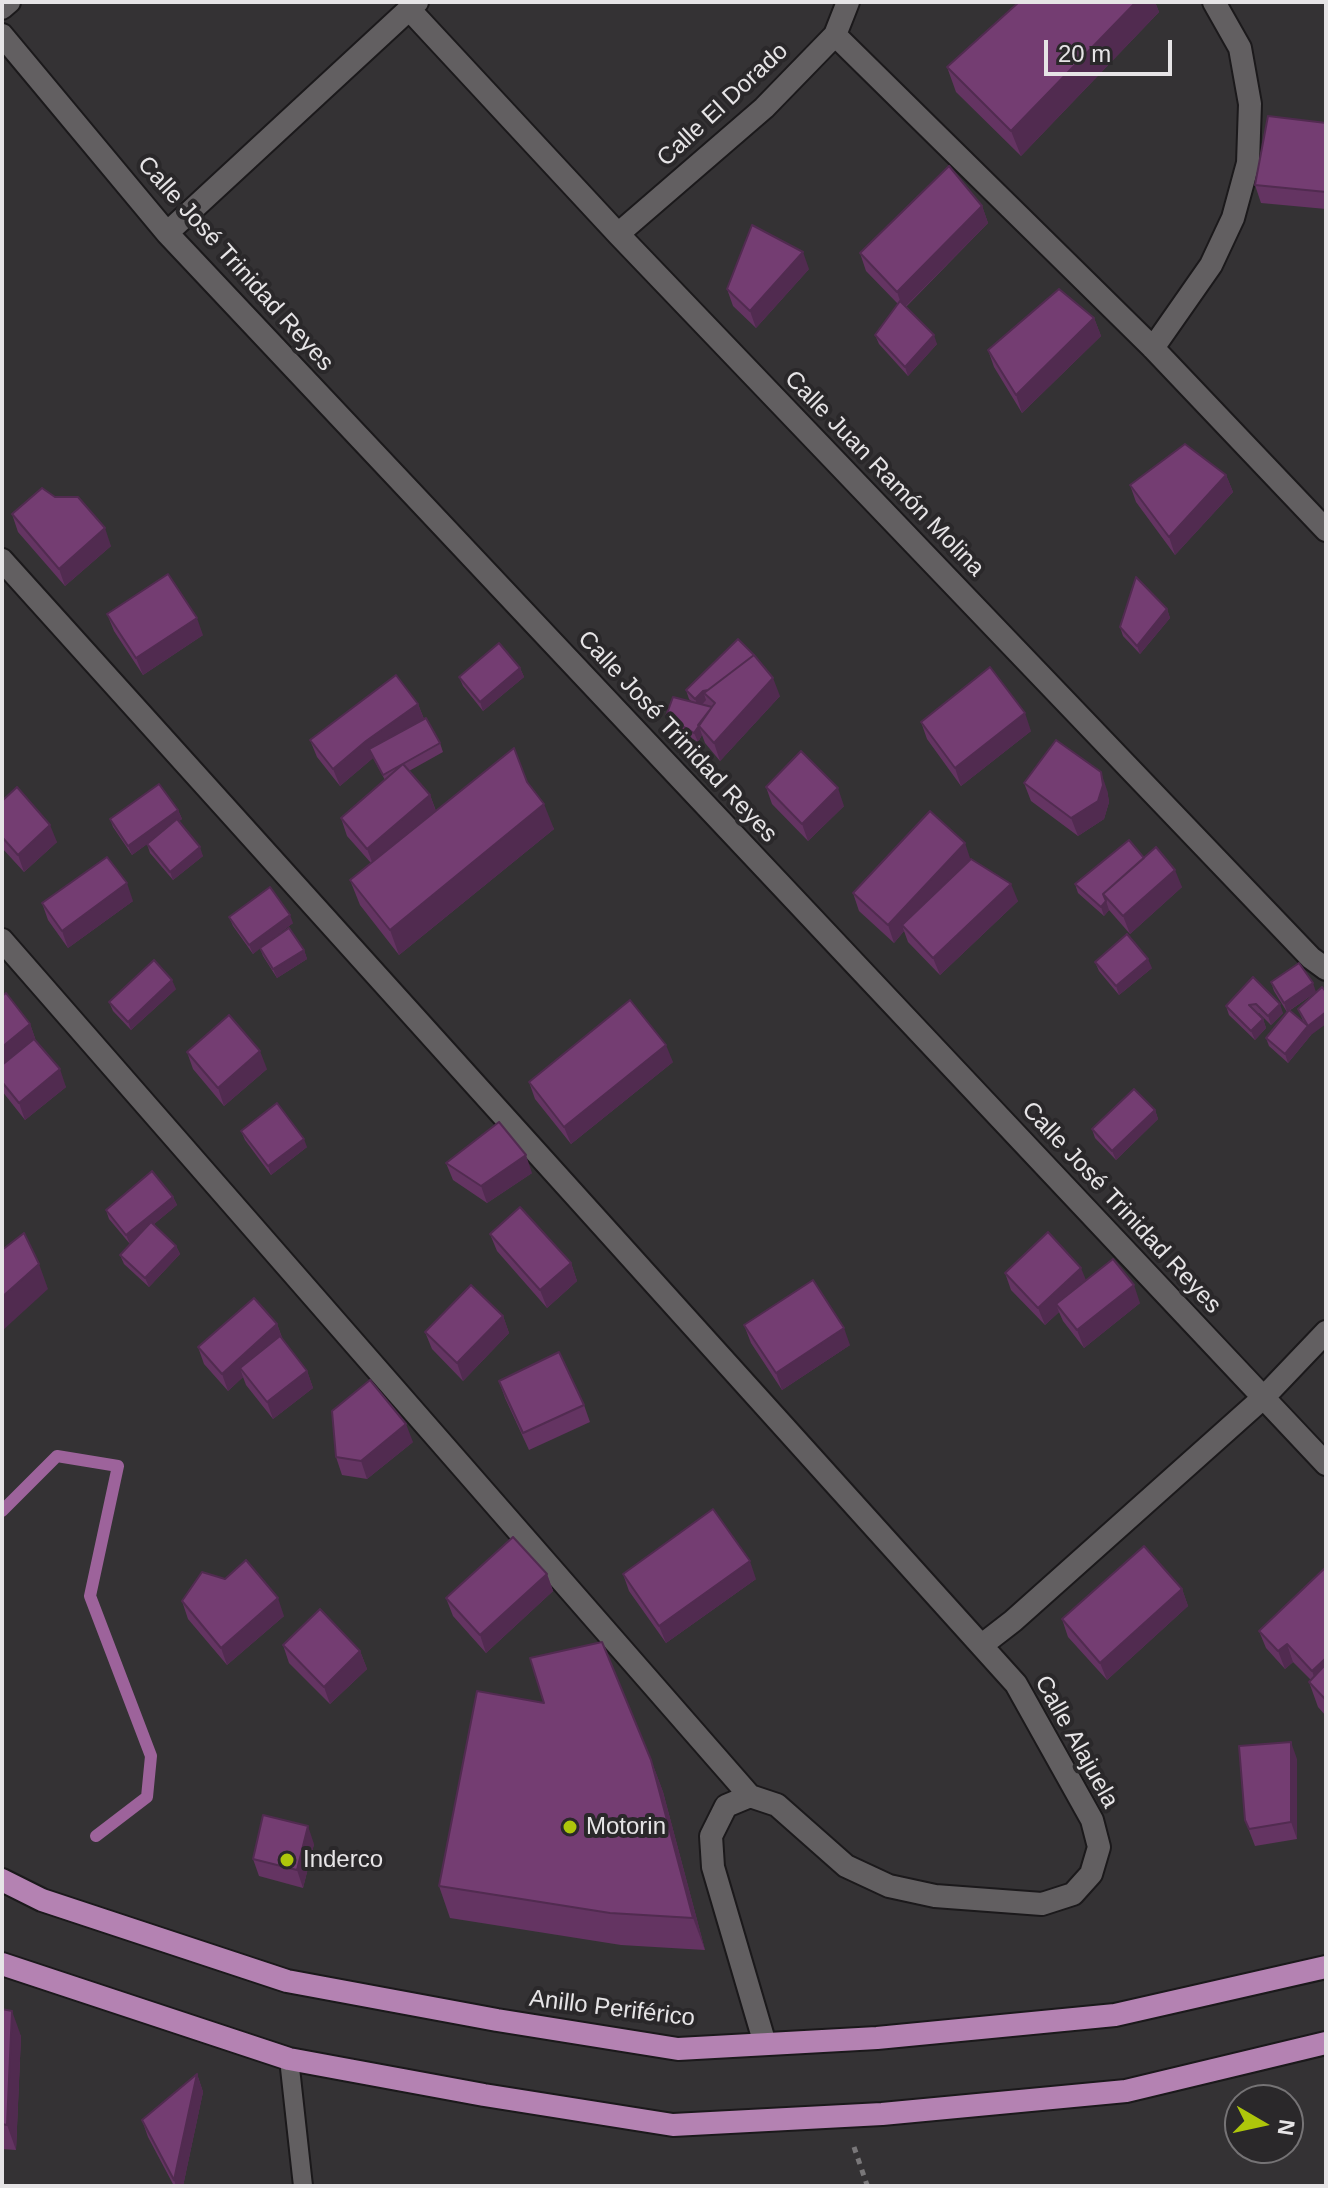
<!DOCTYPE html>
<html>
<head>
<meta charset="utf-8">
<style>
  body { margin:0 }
  #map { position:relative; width:1328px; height:2188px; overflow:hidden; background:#343234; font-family:Arial,sans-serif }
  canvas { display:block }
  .frame { position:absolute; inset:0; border:4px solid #e6e4e6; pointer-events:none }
  .north { position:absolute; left:1224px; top:2084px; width:80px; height:80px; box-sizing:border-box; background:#2a282a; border:2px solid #757375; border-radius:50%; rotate:99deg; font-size:22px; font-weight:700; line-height:32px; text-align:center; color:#e6e4e6 }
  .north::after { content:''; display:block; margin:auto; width:28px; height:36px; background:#aec60b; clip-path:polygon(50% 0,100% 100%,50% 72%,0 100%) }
  .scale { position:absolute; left:1044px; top:40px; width:128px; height:36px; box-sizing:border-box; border:4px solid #e6e4e6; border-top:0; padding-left:10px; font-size:24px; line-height:28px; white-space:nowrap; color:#e6e4e6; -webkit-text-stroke:6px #2a282a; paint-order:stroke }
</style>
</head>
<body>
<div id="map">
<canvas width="1328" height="2188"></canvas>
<div class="frame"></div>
<div class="north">N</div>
<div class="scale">20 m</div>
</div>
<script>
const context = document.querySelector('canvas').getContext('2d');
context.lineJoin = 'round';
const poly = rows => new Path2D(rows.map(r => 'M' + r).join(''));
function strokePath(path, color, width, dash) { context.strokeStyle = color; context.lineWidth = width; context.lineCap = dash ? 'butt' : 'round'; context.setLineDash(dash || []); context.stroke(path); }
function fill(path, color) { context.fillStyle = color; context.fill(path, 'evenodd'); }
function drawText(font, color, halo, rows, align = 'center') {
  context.font = font + ' Arial,sans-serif'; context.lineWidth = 8; context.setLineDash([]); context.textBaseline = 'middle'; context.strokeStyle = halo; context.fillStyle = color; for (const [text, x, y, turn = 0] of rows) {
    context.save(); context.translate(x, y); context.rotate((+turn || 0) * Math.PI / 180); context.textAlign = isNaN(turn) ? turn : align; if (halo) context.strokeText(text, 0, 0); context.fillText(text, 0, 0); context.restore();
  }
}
strokePath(poly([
  [2,1511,57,1456,118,1466,90,1596,151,1756,147,1797,96,1836]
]), '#9d639b', 12);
const service = poly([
  [289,2059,303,2186]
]);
const minor = poly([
  [2,8,9,2],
  [409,9,618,234,1311,958,1326,969],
  [2,35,167,233,1326,1464],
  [835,35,1153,348,1326,530],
  [167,233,417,2],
  [618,234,764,108,835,35,848,2],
  [1153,348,1211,265,1233,218,1248,163,1250,104,1240,48,1214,2],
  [2,560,1016,1684,1092,1820,1099,1847,1091,1874,1073,1894,1042,1904,935,1896,889,1886,846,1866,777,1805,750,1796,726,1806,711,1836,713,1867,765,2044],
  [2,940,750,1796],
  [982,1645,1013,1621,1264,1397,1326,1332]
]);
const trunk = poly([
  [2,1880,42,1900,287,1981,497,2020,678,2049,877,2038,1115,2015,1326,1967],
  [2,1964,289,2059,484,2095,673,2125,882,2114,1126,2091,1326,2043]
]);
strokePath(service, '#1b191b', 22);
strokePath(minor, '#1b191b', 26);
strokePath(trunk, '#1b191b', 26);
strokePath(poly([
  [854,2147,867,2185,872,2186]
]), '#797779', 5, [6, 6]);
strokePath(service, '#625f61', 18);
strokePath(minor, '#625f61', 22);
strokePath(trunk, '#b482b2', 22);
fill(poly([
  [1019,2,1155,2,1159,12,1021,156,956,92,947,67],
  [1326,123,1326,209,1261,203,1255,185],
  [982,206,988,223,906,307,937,344,908,376,879,344,875,335,898,304,866,271,860,253],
  [809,269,756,328,733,306,727,289],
  [1094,318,1101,336,1022,413,994,367,988,350],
  [1226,475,1233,492,1175,555,1136,502,1130,485],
  [55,497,111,546,65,586,18,532,12,514],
  [1167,609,1170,618,1140,654,1123,636,1120,627],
  [107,614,203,635,143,675,114,631],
  [520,668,524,677,483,711,463,686,459,677],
  [686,690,780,696,720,761,705,743,702,735,698,742,669,725,666,716,692,702,689,699],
  [418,704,424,719,440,743,443,752,409,771,430,795,436,811,527,782,554,829,399,955,360,905,350,880,371,863,347,836,341,818,385,780,373,758,340,786,317,757,310,740],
  [921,722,1031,731,961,786,927,739],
  [1024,783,1107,790,1109,802,1104,819,1078,836,1031,801],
  [766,787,844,806,808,841,772,804],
  [2,801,57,842,24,872,2,848],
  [178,810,182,819,179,821,203,856,173,880,150,853,147,844,132,855,113,827,110,819],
  [1144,858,1182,887,1130,934,1109,910,1104,916,1078,893,1075,884],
  [970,859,1018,901,940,975,908,942,904,931,894,943,859,911,853,893],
  [133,901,68,948,48,920,42,903],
  [229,917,293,923,267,943,304,950,307,959,277,978,263,956,260,948,253,954,233,926],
  [1095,962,1152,968,1119,995,1099,971],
  [1253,977,1283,1013,1271,1025,1259,1013,1257,1013,1263,1019,1266,1028,1255,1040,1229,1015,1226,1006],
  [1271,982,1316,992,1289,1011,1304,1023,1298,1009,1322,987,1311,1035,1288,1063,1269,1046,1266,1038,1287,1012,1274,991],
  [176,989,131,1030,113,1011,109,1002],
  [2,996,30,1024,36,1041,66,1087,25,1120,2,1091],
  [187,1052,267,1069,224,1106,193,1069],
  [673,1062,571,1144,535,1099,529,1082],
  [1155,1110,1158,1119,1116,1160,1095,1138,1092,1129],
  [241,1131,307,1147,271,1175,245,1140],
  [446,1163,532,1173,487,1203,453,1180],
  [173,1197,177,1205,154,1224,176,1246,180,1254,149,1287,124,1264,120,1255,135,1239,130,1244,109,1219,106,1210],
  [490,1234,571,1263,577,1281,547,1308,497,1251],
  [1005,1273,1086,1280,1140,1303,1084,1348,1063,1321,1059,1312,1045,1325,1011,1290],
  [503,1316,509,1333,463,1381,432,1349,425,1332],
  [277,1324,283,1340,307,1371,313,1388,273,1419,246,1385,243,1377,228,1391,204,1364,198,1347],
  [744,1325,850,1345,782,1390,751,1343],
  [499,1381,584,1405,590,1422,529,1450,505,1398],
  [413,1442,367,1479,342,1475,336,1457],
  [1326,1567,1326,1716,1318,1707,1309,1682,1311,1680,1293,1662,1285,1669,1266,1648,1259,1631],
  [547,1574,553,1591,486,1653,453,1616,446,1598],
  [623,1574,756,1579,666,1643,629,1591],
  [1182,1589,1188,1606,1107,1680,1068,1637,1062,1619],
  [182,1601,284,1616,227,1665,188,1619],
  [283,1645,360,1651,367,1669,330,1704,289,1663],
  [1297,1759,1297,1839,1255,1846,1245,1820],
  [651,1760,663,1792,705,1950,621,1945,450,1918,439,1886],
  [314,1844,303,1888,259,1876,253,1859],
  [2,2009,21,2036,16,2150,2,2149],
  [197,2074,203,2092,183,2186,174,2186,148,2137,142,2120]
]), '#643462');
fill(poly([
  [1136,2,1155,2,1159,12,1021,156,1011,131],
  [982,206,988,223,903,309,897,292],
  [803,252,809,269,756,328,750,311],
  [1094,318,1101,336,1022,413,1016,395],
  [934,335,937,344,908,376,905,367],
  [1226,475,1233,492,1175,555,1169,537],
  [105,528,111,546,65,586,59,569],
  [1167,609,1170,618,1140,654,1137,646],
  [197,618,203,635,143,675,136,658],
  [520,668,524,677,483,711,480,702],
  [773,678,780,696,720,761,714,743],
  [703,691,706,700,699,708,695,699],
  [418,704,425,722,370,750,373,758,340,786,333,769,366,741],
  [1025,713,1031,731,961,786,955,768],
  [699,726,702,735,698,742,694,733],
  [1101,772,1107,790,1109,802,1104,819,1078,836,1071,818],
  [838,788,844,806,808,841,802,824],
  [430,795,436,812,374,867,367,849],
  [544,804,554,829,399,955,390,930],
  [178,810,182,819,132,855,128,846],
  [50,825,57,842,24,872,18,855],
  [965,843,971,861,902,925,904,931,894,943,888,925],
  [200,847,203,856,173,880,170,872],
  [1175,870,1182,887,1130,934,1123,916],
  [127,883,133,901,68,948,62,931],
  [1011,884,1018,901,940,975,933,958],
  [1106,901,1109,910,1104,916,1101,907],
  [290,915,293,923,253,954,249,945],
  [304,950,307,959,277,978,273,969],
  [1148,959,1152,968,1119,995,1116,986],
  [172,980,176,989,131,1030,128,1022],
  [1313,983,1316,992,1287,1012,1284,1003],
  [1280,1004,1283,1013,1271,1025,1268,1016],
  [1326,1012,1326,1024,1311,1035,1288,1063,1285,1054,1308,1026],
  [1263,1019,1266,1028,1255,1040,1251,1031],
  [30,1024,36,1041,2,1070,2,1047],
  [666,1045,673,1062,571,1144,564,1127],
  [260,1051,267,1069,224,1106,218,1088],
  [60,1069,66,1087,25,1120,19,1103],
  [1155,1110,1158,1119,1116,1160,1112,1151],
  [304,1139,307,1147,271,1175,268,1166],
  [526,1155,532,1173,487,1203,481,1186],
  [173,1197,177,1205,130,1244,126,1235],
  [176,1246,180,1254,149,1287,145,1278],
  [571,1263,577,1281,547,1308,540,1290],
  [39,1264,48,1289,2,1331,2,1297],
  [1081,1268,1088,1285,1056,1304,1059,1312,1045,1325,1038,1308],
  [1134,1285,1140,1303,1084,1348,1077,1330],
  [503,1316,509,1333,463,1381,457,1363],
  [277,1324,283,1341,240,1368,243,1377,228,1391,222,1374],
  [844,1328,850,1345,782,1390,776,1373],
  [307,1371,313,1388,273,1419,267,1402],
  [406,1424,413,1442,367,1479,361,1461],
  [750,1561,756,1579,666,1643,659,1626],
  [547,1574,553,1591,486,1653,480,1635],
  [1182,1589,1188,1606,1107,1680,1100,1663],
  [278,1598,284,1616,227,1665,221,1648],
  [1287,1644,1293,1662,1285,1669,1278,1651],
  [360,1651,367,1669,330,1704,324,1687],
  [1326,1658,1326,1681,1318,1688,1312,1671],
  [1291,1742,1297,1759,1297,1839,1291,1822],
  [651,1760,663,1792,705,1950,693,1918],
  [308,1826,314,1844,303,1888,297,1870],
  [12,2011,21,2036,16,2150,7,2125],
  [197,2074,203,2092,183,2186,176,2186,174,2180]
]), '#512b50');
const building = poly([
  [1019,2,1136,2,1011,131,947,67,1019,2],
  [1268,116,1326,123,1326,192,1255,185,1268,116],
  [949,166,982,206,897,292,860,253,949,166],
  [752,225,803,252,750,311,727,289,752,225],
  [1059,289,1094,318,1016,395,988,350,1059,289],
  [900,301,934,335,905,367,875,335,900,301],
  [1185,444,1226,475,1169,537,1130,485,1185,444],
  [42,488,55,497,78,497,105,528,59,569,12,514,42,488],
  [168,574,197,618,136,658,107,614,168,574],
  [1136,577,1167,609,1137,646,1120,627,1136,577],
  [738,639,754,655,708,690,703,691,695,699,686,690,738,639],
  [499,643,520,668,480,702,459,677,499,643],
  [754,655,773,678,714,743,698,725,715,703,704,693,754,655],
  [990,667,1025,713,955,768,921,722,990,667],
  [396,675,418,704,366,741,333,769,310,740,396,675],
  [673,697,712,707,694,733,666,716,673,697],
  [426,718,440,743,383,775,369,749,426,718],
  [1056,740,1101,772,1103,785,1098,801,1071,818,1024,783,1056,740],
  [514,748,527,782,544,804,390,930,350,880,514,748],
  [801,751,838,788,802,824,766,787,801,751],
  [403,764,430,795,367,849,341,818,403,764],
  [159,784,178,810,128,846,110,819,159,784],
  [17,787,50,825,18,855,2,837,2,801,17,787],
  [930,811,965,843,888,925,853,893,930,811],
  [177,819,200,847,170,872,147,844,177,819],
  [1129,840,1144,858,1103,894,1106,901,1101,907,1075,884,1129,840],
  [1156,847,1175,870,1123,916,1103,894,1156,847],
  [107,857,127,883,62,931,42,903,107,857],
  [971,859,1011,884,933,958,902,925,971,859],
  [270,887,290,915,249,945,229,917,270,887],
  [289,928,304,950,273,969,260,948,289,928],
  [1127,934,1148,959,1116,986,1095,962,1127,934],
  [154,960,172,980,128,1022,109,1002,154,960],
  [1299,963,1313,983,1284,1003,1271,982,1299,963],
  [1253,977,1280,1004,1268,1016,1256,1004,1249,1005,1263,1019,1251,1031,1226,1006,1253,977],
  [1322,987,1326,992,1326,1012,1308,1026,1285,1054,1266,1038,1289,1010,1308,1026,1298,1009,1322,987],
  [6,993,30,1024,2,1047,2,996,6,993],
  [630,1000,666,1045,564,1127,529,1082,630,1000],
  [229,1015,260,1051,218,1088,187,1052,229,1015],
  [34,1039,60,1069,19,1103,2,1082,2,1065,34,1039],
  [1134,1089,1155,1110,1112,1151,1092,1129,1134,1089],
  [277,1103,304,1139,268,1166,241,1131,277,1103],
  [499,1122,526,1155,481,1186,446,1163,499,1122],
  [152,1171,173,1197,126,1235,106,1210,152,1171],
  [520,1207,571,1263,540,1290,490,1234,520,1207],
  [151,1222,176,1246,145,1278,120,1255,151,1222],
  [1048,1232,1081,1268,1038,1308,1005,1273,1048,1232],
  [24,1233,39,1264,2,1297,2,1250,24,1233],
  [1113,1259,1134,1285,1077,1330,1056,1304,1113,1259],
  [813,1280,844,1328,776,1373,744,1325,813,1280],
  [471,1285,503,1316,457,1363,425,1332,471,1285],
  [254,1298,277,1324,222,1374,198,1347,254,1298],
  [280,1336,307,1371,267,1402,240,1368,280,1336],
  [559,1352,584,1405,523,1433,499,1381,559,1352],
  [370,1380,406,1424,361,1461,336,1457,332,1411,370,1380],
  [713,1509,750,1561,659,1626,623,1574,713,1509],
  [513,1537,547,1574,480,1635,446,1598,513,1537],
  [1144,1546,1182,1589,1100,1663,1062,1619,1144,1546],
  [246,1560,278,1598,221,1648,182,1601,202,1572,225,1579,246,1560],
  [1326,1567,1326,1658,1312,1671,1287,1644,1278,1651,1259,1631,1326,1567],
  [320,1609,360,1651,324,1687,283,1645,320,1609],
  [602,1642,651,1760,693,1918,610,1913,439,1886,477,1691,544,1703,530,1658,602,1642],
  [1326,1664,1326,1700,1309,1682,1326,1664],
  [1291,1742,1291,1822,1249,1829,1245,1820,1239,1746,1291,1742],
  [263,1815,308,1826,297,1870,253,1859,263,1815],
  [2,2009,12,2011,7,2125,2,2124,2,2009],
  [197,2074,174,2180,142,2120,197,2074]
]);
fill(building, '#743d72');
strokePath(building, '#512b50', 2);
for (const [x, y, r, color] of [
  [570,1827,8,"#aec60b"],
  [287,1860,8,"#aec60b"]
]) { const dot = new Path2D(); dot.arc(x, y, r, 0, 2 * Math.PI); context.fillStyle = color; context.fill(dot); strokePath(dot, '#2a282a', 3); }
drawText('24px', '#e6e4e6', '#2a282a', [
  ["Calle El Dorado",723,105,-43],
  ["Calle José Trinidad Reyes",235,264,48],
  ["Calle Juan Ramón Molina",884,474,46],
  ["Calle José Trinidad Reyes",677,737,47],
  ["Calle José Trinidad Reyes",1121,1208,47],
  ["Calle Alajuela",1076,1742,61],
  ["Anillo Periférico",612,2009,7]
]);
drawText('24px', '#e6e4e6', '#2a282a', [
  ["Motorin",586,1827],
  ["Inderco",303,1860]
], 'left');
</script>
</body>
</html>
